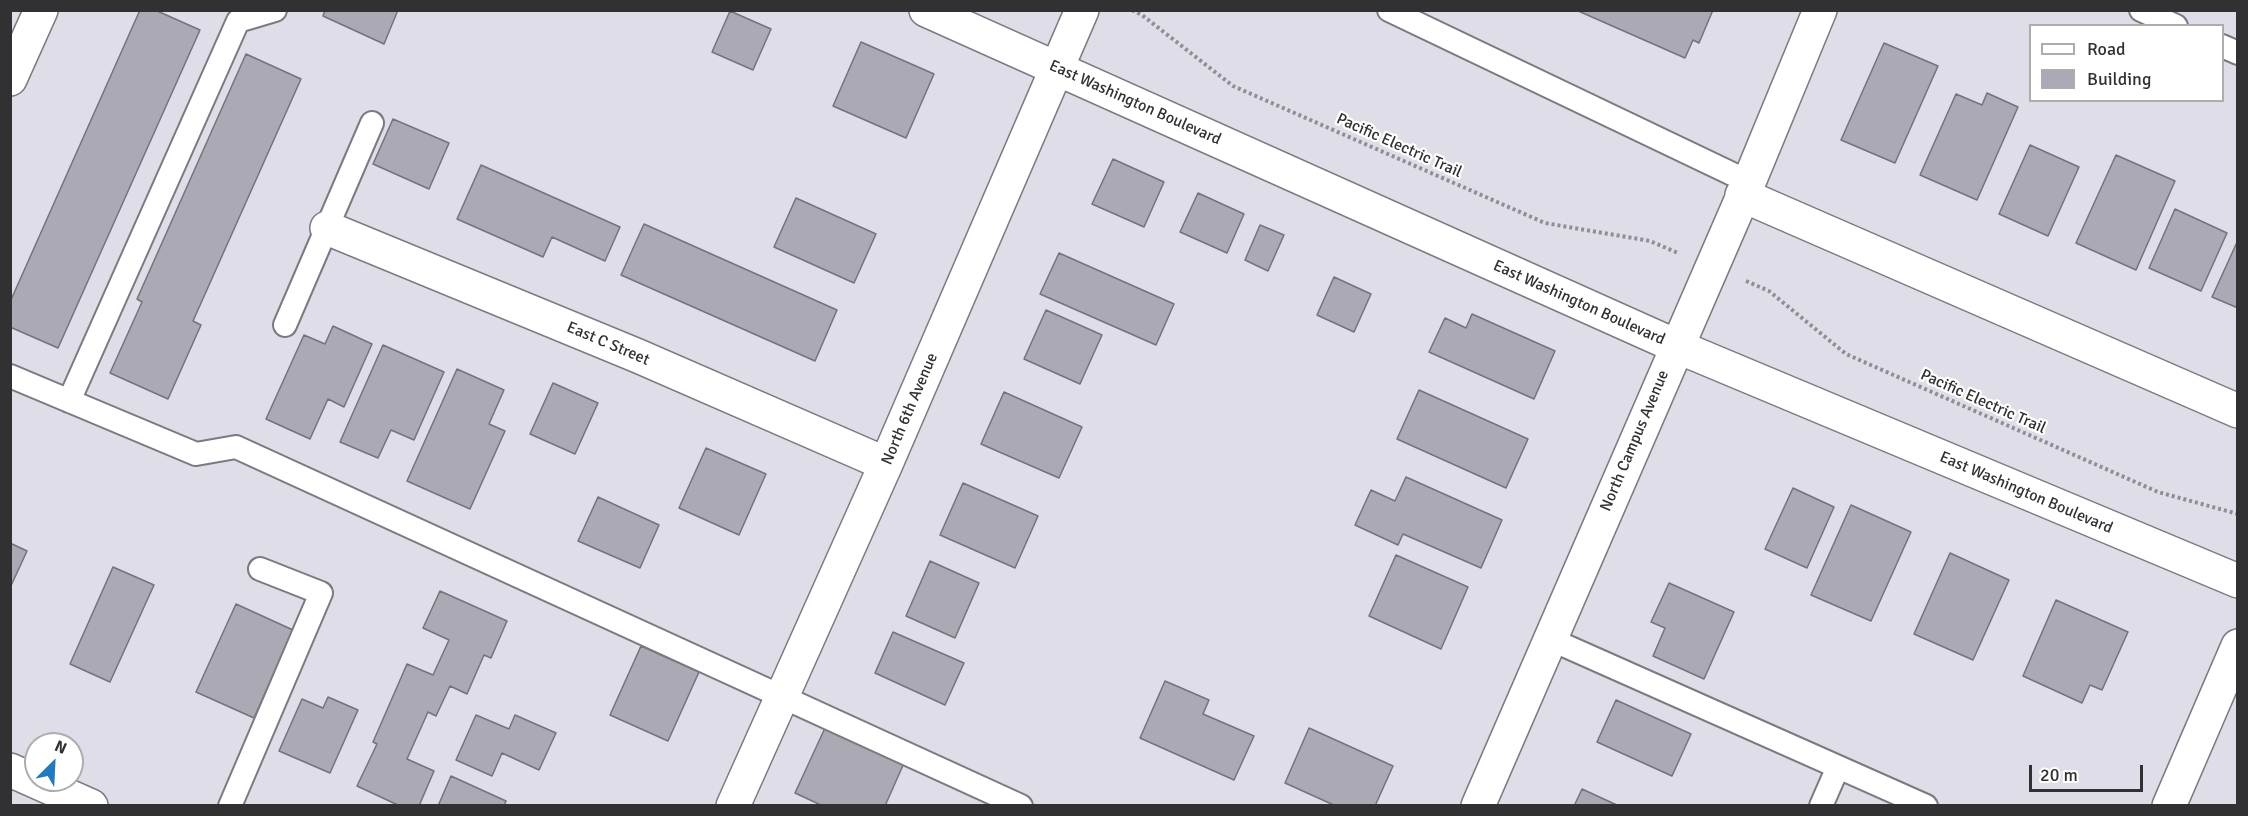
<!DOCTYPE html>
<html>
<head>
<meta charset="utf-8">
<style>
  body { margin:0 }
  #map { position:relative; width:2248px; height:816px; overflow:hidden; background:#dfdde7; font-family:Signika,sans-serif }
  canvas { display:block }
  .frame { position:absolute; inset:0; border:12px solid #313134; pointer-events:none }
  .legend { position:absolute; left:2029px; top:24px; width:195px; height:78px; box-sizing:border-box; background:#fff; border:2px solid #adadae; margin:0; padding:8px 10px; list-style:none; font-size:18px; color:#313134 }
  .legend li { display:flex; align-items:center; gap:12px; height:30px }
  .legend b { width:30px; border:2px solid #adadae }
  .north { position:absolute; left:24px; top:732px; width:60px; height:60px; box-sizing:border-box; background:#fff; border:2px solid #adadae; border-radius:50%; rotate:24deg; font-size:16px; font-weight:700; line-height:24px; text-align:center; color:#313134 }
  .north::after { content:''; display:block; margin:auto; width:21px; height:27px; background:#2179c6; clip-path:polygon(50% 0,100% 100%,50% 72%,0 100%) }
  .scale { position:absolute; left:2029px; top:765px; width:114px; height:27px; box-sizing:border-box; border:3px solid #313134; border-top:0; padding-left:8px; font-size:18px; line-height:21px; white-space:nowrap; color:#313134; -webkit-text-stroke:4px #fff; paint-order:stroke }
</style>
</head>
<body>
<div id="map">
<canvas width="2248" height="816"></canvas>
<div class="frame"></div>
<ul class="legend">
<li><b style="height:8px;background:#fff"></b>Road</li>
<li><b style="height:16px;background:#aba9b3"></b>Building</li>
</ul>
<div class="north">N</div>
<div class="scale">20 m</div>
</div>
<script>
const context = document.querySelector('canvas').getContext('2d');
context.lineJoin = 'round';
function fill(path, color) { context.fillStyle = color; context.fill(path, 'evenodd'); }
const poly = rows => new Path2D(rows.map(r => 'M' + r).join(''));
function strokePath(path, color, width, dash) { context.strokeStyle = color; context.lineWidth = width; context.lineCap = dash ? 'butt' : 'round'; context.setLineDash(dash || []); context.stroke(path); }
function drawText(font, color, halo, rows, align = 'center') {
  context.font = font + ' Signika,sans-serif'; context.lineWidth = 4.5; context.setLineDash([]); context.textBaseline = 'middle'; context.strokeStyle = halo; context.fillStyle = color; for (const [text, x, y, turn = 0] of rows) {
    context.save(); context.translate(x, y); context.rotate((+turn || 0) * Math.PI / 180); context.textAlign = isNaN(turn) ? turn : align; if (halo) context.strokeText(text, 0, 0); context.fillText(text, 0, 0); context.restore();
  }
}
const building = poly([
  [140,10,155,10,200,30,58,348,10,327,10,302,140,10],
  [325,10,398,10,384,44,323,16,325,10],
  [1576,10,1713,10,1699,43,1693,40,1685,58,1576,10],
  [730,11,771,29,753,70,712,52,730,11],
  [861,42,934,74,906,138,833,106,861,42],
  [1884,43,1938,66,1895,163,1841,140,1884,43],
  [246,54,301,79,193,321,201,325,168,399,110,373,142,302,137,299,246,54],
  [1987,93,2018,107,1977,200,1920,175,1956,94,1982,105,1987,93],
  [393,119,449,143,429,189,373,164,393,119],
  [2030,145,2079,167,2048,236,1999,214,2030,145],
  [2116,155,2175,181,2136,270,2076,243,2116,155],
  [1113,159,1164,182,1144,227,1092,204,1113,159],
  [481,165,620,227,605,261,552,237,543,257,457,219,481,165],
  [1198,193,1244,214,1227,253,1180,232,1198,193],
  [796,198,876,234,854,283,774,247,796,198],
  [2175,209,2227,233,2201,291,2149,268,2175,209],
  [644,224,837,310,815,361,621,275,644,224],
  [1260,225,1284,235,1268,271,1245,260,1260,225],
  [2238,240,2238,308,2212,297,2238,240],
  [1059,253,1174,304,1156,345,1040,294,1059,253],
  [1334,277,1371,294,1354,332,1317,315,1334,277],
  [1046,310,1102,335,1080,384,1024,359,1046,310],
  [1472,314,1555,351,1534,399,1429,352,1445,318,1466,328,1472,314],
  [333,326,372,344,344,407,328,399,310,439,266,419,304,335,325,344,333,326],
  [383,345,444,372,414,440,391,430,378,458,340,442,383,345],
  [457,369,504,390,489,424,505,431,470,509,407,481,457,369],
  [553,383,598,403,575,454,530,434,553,383],
  [1419,390,1528,439,1506,488,1397,439,1419,390],
  [1004,392,1082,427,1059,478,981,444,1004,392],
  [706,448,766,474,739,535,679,508,706,448],
  [1406,477,1502,520,1481,568,1403,534,1398,545,1355,525,1371,490,1395,501,1406,477],
  [963,483,1038,516,1015,568,940,535,963,483],
  [1793,488,1834,507,1807,568,1765,549,1793,488],
  [598,497,659,525,640,568,578,541,598,497],
  [1851,505,1911,532,1871,621,1811,595,1851,505],
  [10,543,27,551,10,588,10,543],
  [1950,553,2009,580,1973,660,1914,634,1950,553],
  [1396,555,1468,587,1441,649,1369,616,1396,555],
  [930,561,979,583,955,638,906,616,930,561],
  [113,567,154,585,110,682,70,664,113,567],
  [1669,583,1734,612,1704,679,1653,656,1665,628,1651,622,1669,583],
  [440,591,507,621,491,658,484,655,467,694,450,686,436,716,428,712,407,759,434,771,419,806,400,806,357,786,377,744,373,742,407,664,433,675,449,640,423,628,440,591],
  [2056,600,2128,632,2102,690,2090,685,2082,703,2023,676,2056,600],
  [236,604,293,630,254,718,196,692,236,604],
  [893,632,964,663,945,705,875,673,893,632],
  [641,646,699,672,668,741,610,715,641,646],
  [1165,681,1209,700,1203,714,1254,736,1234,780,1140,738,1165,681],
  [328,697,358,710,330,773,279,751,302,699,323,708,328,697],
  [1616,700,1691,734,1672,776,1597,742,1616,700],
  [476,715,509,729,515,715,556,733,539,770,502,753,492,776,456,760,476,715],
  [825,728,904,763,885,806,823,806,795,793,825,728],
  [1309,728,1393,766,1375,806,1336,806,1285,783,1309,728],
  [451,776,506,801,504,806,438,806,451,776],
  [1582,789,1619,806,1574,806,1582,789]
]);
fill(building, '#aba9b3');
strokePath(building, '#74727b', 1.5);
const lane = poly([
  [1389,10,1749,182],
  [2141,10,2176,26],
  [2222,46,2238,53],
  [285,325,372,123],
  [10,376,196,454,236,447,1021,806],
  [69,401,238,21,275,10],
  [1550,639,1926,806],
  [230,806,321,593,260,569],
  [1821,806,1838,767]
]);
const street = poly([
  [10,79,41,10],
  [1742,195,2238,411],
  [327,228,638,356,886,464],
  [733,806,886,464,1082,10],
  [2169,806,2238,646]
]);
const secondary = poly([
  [926,10,1676,346,2238,581],
  [10,770,91,806],
  [1478,806,1749,182,1820,10]
]);
strokePath(lane, '#7b7a83', 26);
strokePath(street, '#7b7a83', 36);
strokePath(secondary, '#7b7a83', 36);
strokePath(poly([
  [1132,10,1142,15,1233,86,1545,223,1650,241,1678,253],
  [1746,281,1769,291,1846,354,2158,492,2238,514]
]), '#8f8e95', 4, [3, 3]);
strokePath(lane, '#fff', 22);
strokePath(street, '#fff', 33);
strokePath(secondary, '#fff', 33);
drawText('16px', '#313134', '#fff', [
  ["East Washington Boulevard",1135,103,24],
  ["Pacific Electric Trail",1399,146,24],
  ["East Washington Boulevard",1579,303,24],
  ["East C Street",608,344,23],
  ["Pacific Electric Trail",1983,402,24],
  ["North 6th Avenue",910,409,-67],
  ["North Campus Avenue",1635,441,-67],
  ["East Washington Boulevard",2026,493,23]
]);
</script>
</body>
</html>
